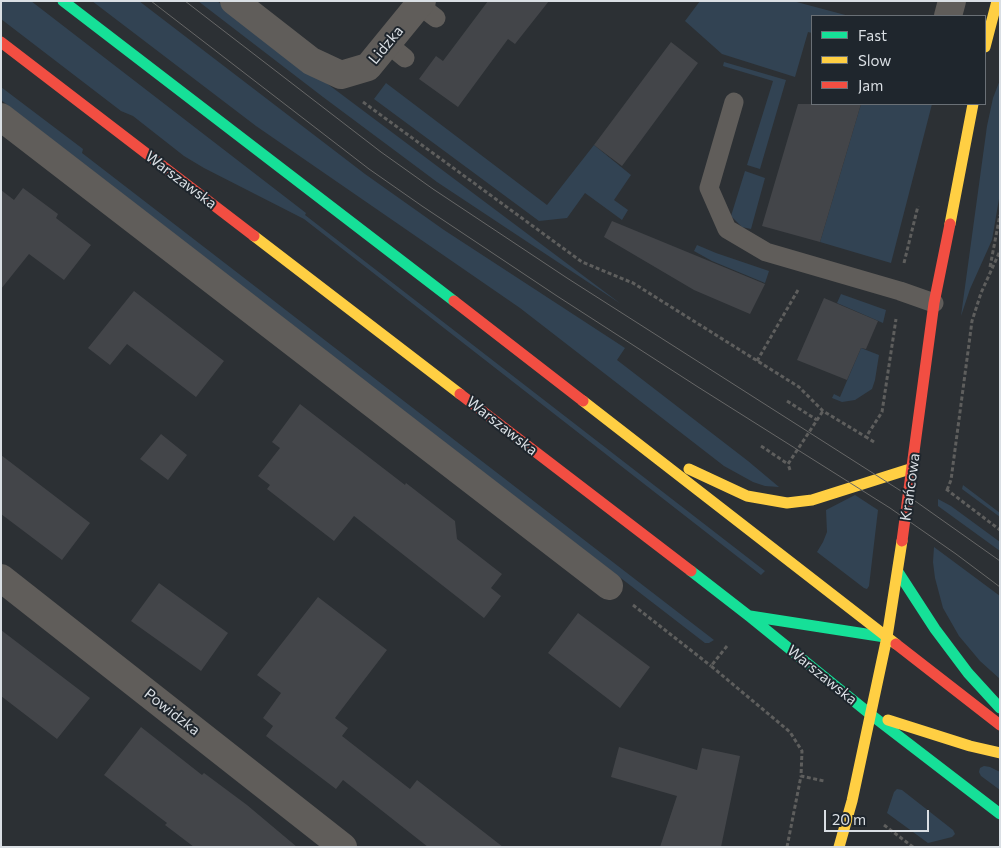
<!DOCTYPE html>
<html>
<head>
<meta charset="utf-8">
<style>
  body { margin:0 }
  #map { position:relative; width:1001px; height:848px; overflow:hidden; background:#2c3034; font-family:Commissioner,sans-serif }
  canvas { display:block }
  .frame { position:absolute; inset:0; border:2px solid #dadfe4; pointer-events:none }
  .legend { position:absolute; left:811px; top:15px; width:175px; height:90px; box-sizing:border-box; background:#1f262d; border:1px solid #6a7076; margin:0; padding:6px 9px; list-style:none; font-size:15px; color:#dadfe4 }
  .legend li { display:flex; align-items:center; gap:10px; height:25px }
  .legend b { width:25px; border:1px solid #6a7076 }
  .scale { position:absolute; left:824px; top:810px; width:105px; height:22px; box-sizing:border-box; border:2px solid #dadfe4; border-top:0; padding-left:6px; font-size:15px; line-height:18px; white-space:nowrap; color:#dadfe4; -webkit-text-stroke:4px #1f262d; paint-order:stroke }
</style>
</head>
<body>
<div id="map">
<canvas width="1001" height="848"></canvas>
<div class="frame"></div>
<ul class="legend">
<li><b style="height:6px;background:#16e098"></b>Fast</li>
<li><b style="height:6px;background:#ffcf43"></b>Slow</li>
<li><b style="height:6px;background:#f24e42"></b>Jam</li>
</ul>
<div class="scale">20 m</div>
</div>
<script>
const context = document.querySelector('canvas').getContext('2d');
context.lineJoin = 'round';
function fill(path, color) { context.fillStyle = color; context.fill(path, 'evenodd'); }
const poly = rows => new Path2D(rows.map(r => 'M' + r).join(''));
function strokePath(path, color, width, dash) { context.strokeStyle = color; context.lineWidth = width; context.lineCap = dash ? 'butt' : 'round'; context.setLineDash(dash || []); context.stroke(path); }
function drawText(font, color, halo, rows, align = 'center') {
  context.font = font + ' Commissioner,sans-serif'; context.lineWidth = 4; context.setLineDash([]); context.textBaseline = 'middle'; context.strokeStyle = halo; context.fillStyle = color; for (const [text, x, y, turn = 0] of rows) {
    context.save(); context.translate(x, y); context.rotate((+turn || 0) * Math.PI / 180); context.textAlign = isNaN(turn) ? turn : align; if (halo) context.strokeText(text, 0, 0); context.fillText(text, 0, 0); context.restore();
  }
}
fill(poly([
  [1,1,31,1,306,213,305,215,765,571,761,575,304,219,204,168,184,156,133,116,121,111,1,19],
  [92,1,139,1,365,174,444,230,625,348,617,360,748,461,779,487,765,486,753,482,724,466,520,308,256,126],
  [198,1,217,1,621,304,437,182,323,97],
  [700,1,793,1,849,16,812,16,812,33,808,32,795,77,722,54,685,21],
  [724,62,786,80,760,169,747,165,773,81,723,66],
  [1000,80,1000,193,992,240,970,289,961,316,987,126,993,98],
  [386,83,547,205,594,145,631,175,614,200,628,210,622,220,585,193,567,218,539,221,374,99],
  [1,87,83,149,82,153,714,640,709,643,705,643,1,100],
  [861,104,932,104,891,263,820,242],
  [745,171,765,178,751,229,742,227,731,216],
  [697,245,716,253,769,271,765,283,712,261,694,251],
  [841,294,886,310,883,323,837,303],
  [861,348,879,355,875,380,872,389,855,400,842,402,832,398,834,394,840,397],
  [963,485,1000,513,1000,517,962,489],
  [855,495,878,510,869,586,867,589,864,588,817,552,823,542,827,532,826,510],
  [938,499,951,506,1000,542,1000,551,938,506],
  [934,547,1000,596,1000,679,980,661,959,636,943,608,935,578,933,562],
  [984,766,990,767,1000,772,1000,790,981,776,979,772,980,768],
  [897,789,902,790,953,830,955,834,952,837,928,843,887,813,894,792]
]), '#324353');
fill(poly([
  [488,1,549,1,515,44,508,39,458,107,419,79,436,56,443,61],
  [671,42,698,63,622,166,594,145],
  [798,104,861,104,820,242,762,226],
  [23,188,58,214,56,218,91,245,64,280,29,254,1,289,1,190,14,200],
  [612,221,765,284,750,314,694,290,604,237],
  [134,291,224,361,196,397,127,344,110,365,88,348],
  [824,298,878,321,866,349,861,348,847,380,797,360],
  [300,404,405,485,406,483,455,521,457,539,502,574,491,588,501,596,484,618,354,516,334,541,267,489,270,485,258,476,280,448,272,442],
  [161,434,187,455,168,480,140,459],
  [1,455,90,523,62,560,1,514],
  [159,583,228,633,201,671,131,621],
  [318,597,387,650,335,718,348,728,342,736,410,789,417,780,503,847,428,847,343,780,336,789,266,736,273,726,263,718,281,693,257,675],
  [578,613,650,667,620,708,548,653],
  [1,630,90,698,57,739,1,696],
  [141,727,202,775,204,773,247,805,297,847,194,847,165,825,167,823,104,775],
  [619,747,697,770,702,748,740,756,721,847,660,847,677,796,611,777]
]), '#434549');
strokePath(poly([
  [363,102,582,262,633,283,799,387,823,411,866,437],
  [904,263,918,206],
  [990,267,1000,215],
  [757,361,798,290],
  [787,401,817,420],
  [874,442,866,437,882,412,896,319],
  [761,446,788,464],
  [790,470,788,464,823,411],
  [946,489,1000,530],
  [947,490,951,480,972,321,981,293,1000,251],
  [633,605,711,666],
  [727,646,711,666,790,732,802,751,801,776,824,781],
  [884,825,913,847],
  [787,847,801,776]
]), '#5e5e5d', 3, [4, 2.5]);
strokePath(poly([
  [419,5,436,18],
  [388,44,405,58],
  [734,102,709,188,727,229,766,252,900,291,934,303]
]), '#605d5a', 19);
strokePath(poly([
  [234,1,311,61,341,75,368,67,422,1],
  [948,16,952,1],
  [1,117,609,586],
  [1,578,343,847]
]), '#605d5a', 28);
strokePath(poly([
  [63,1,454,301],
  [691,571,749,616,870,714,1000,814],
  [898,572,935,629,968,673,1000,708],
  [750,616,885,637]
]), '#16e098', 11);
strokePath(poly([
  [985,47,997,1],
  [950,224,973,104],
  [254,236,460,394],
  [583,401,896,644],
  [689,469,747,496,787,503,812,500,913,468],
  [888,720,970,746,1000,753],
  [839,847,852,801,887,637,902,541]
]), '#ffcf43', 11);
strokePath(poly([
  [1,42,254,236],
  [454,301,583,401],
  [460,394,691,571],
  [902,541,934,303,950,224],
  [896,644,1000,725]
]), '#f24e42', 11);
strokePath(poly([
  [151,1,369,169,422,206,557,296,698,387,890,508,956,554,1000,587],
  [185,1,381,152,433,189,567,278,901,491,1000,561]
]), '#676767', 1);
drawText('15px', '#dadfe4', '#1f262d', [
  ["Lidzka",386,45,-50],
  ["Warszawska",181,180,37],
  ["Warszawska",502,426,38],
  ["Krańcowa",910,487,-82],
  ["Warszawska",822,675,39],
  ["Powidzka",172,712,38]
]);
</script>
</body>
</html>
